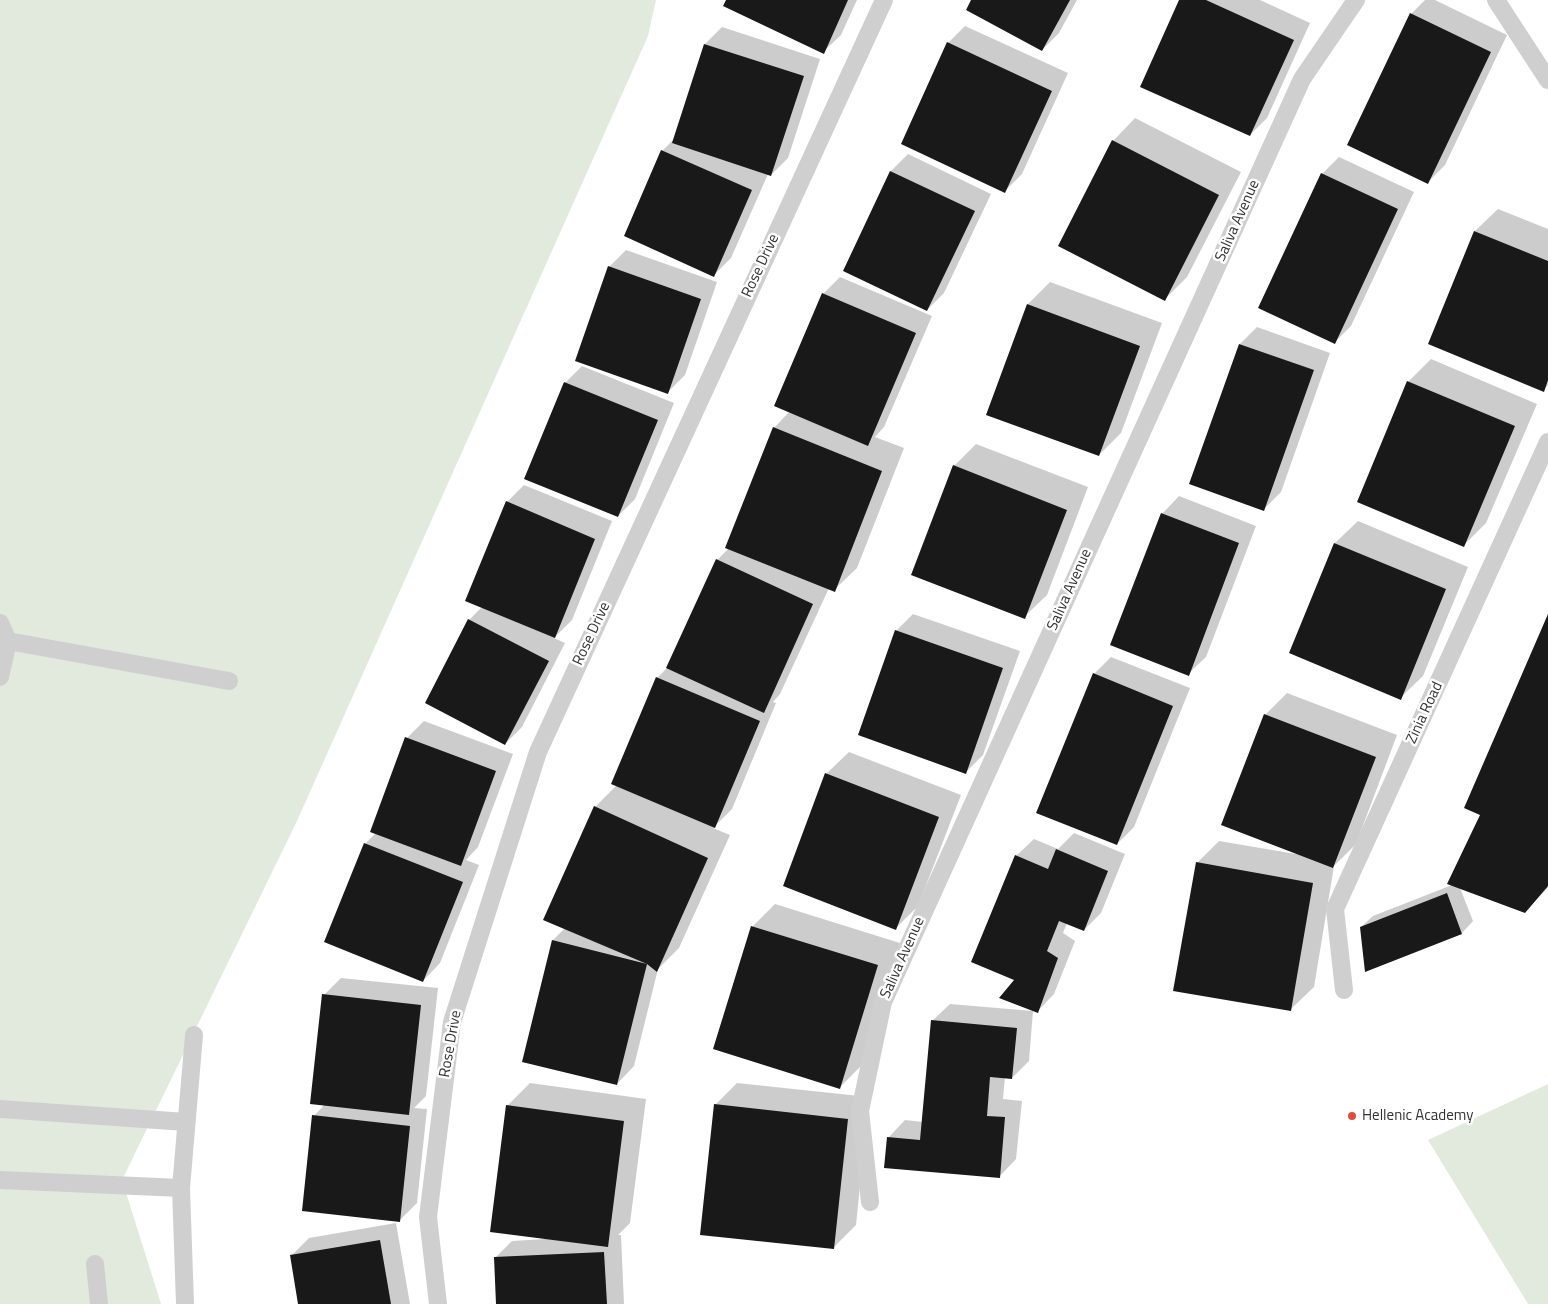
<!DOCTYPE html>
<html>
<head>
<meta charset="utf-8">
<style>
  body { margin:0 }
  canvas { display:block; background:#fff }
</style>
</head>
<body>
<canvas width="1548" height="1304"></canvas>
<script>
const context = document.querySelector('canvas').getContext('2d');
context.lineJoin = 'round';
function fill(path, color) { context.fillStyle = color; context.fill(path, 'evenodd'); }
const poly = rows => new Path2D(rows.map(r => 'M' + r).join(''));
function strokePath(path, color, width, dash) { context.strokeStyle = color; context.lineWidth = width; context.lineCap = dash ? 'butt' : 'round'; context.setLineDash(dash || []); context.stroke(path); }
function drawText(font, color, halo, rows, align = 'center') {
  context.font = font + ' "Titillium Web",sans-serif'; context.lineWidth = 5; context.setLineDash([]); context.textBaseline = 'middle'; context.strokeStyle = halo; context.fillStyle = color; for (const [text, x, y, turn = 0] of rows) {
    context.save(); context.translate(x, y); context.rotate((+turn || 0) * Math.PI / 180); context.textAlign = isNaN(turn) ? turn : align; if (halo) context.strokeText(text, 0, 0); context.fillText(text, 0, 0); context.restore();
  }
}
fill(poly([
  [0,0,656,0,648,36,297,821,122,1180,161,1304,0,1304],
  [1548,1084,1548,1304,1528,1304,1428,1140]
]), '#e2eade');
fill(poly([
  [727,0,857,0,841,35,823,52],
  [972,0,1077,0,1059,33,1042,50],
  [1180,0,1260,0,1310,23,1267,118,1250,135],
  [1425,0,1435,0,1507,35,1445,165,1428,182,1411,14],
  [965,26,1068,73,1022,174,1005,191,948,43],
  [722,27,820,59,788,158,771,175,768,174,731,258,714,275,662,151,674,139,705,44],
  [1135,118,1241,172,1187,277,1165,299,1060,245,1113,141],
  [908,154,991,194,944,293,927,310,845,270,891,171],
  [1339,157,1414,192,1351,326,1334,343,1322,174],
  [1498,209,1548,229,1548,385,1543,390,1430,344,1475,231],
  [626,250,717,282,685,375,668,392,609,267],
  [840,277,932,316,884,427,875,437,904,448,857,568,834,590,829,588,780,694,773,702,776,703,732,809,713,828,730,835,679,948,658,969,634,1066,617,1084,553,940,565,928,595,807,617,785,657,678,669,666,717,560,729,548,774,428,790,411,823,294],
  [1050,282,1162,323,1121,433,1099,455,1028,304],
  [1257,327,1330,353,1281,492,1264,509,1191,483,1240,344],
  [1431,359,1537,404,1486,523,1464,545,1408,382],
  [582,366,674,403,635,499,618,516,565,383],
  [976,444,1088,487,1047,595,1024,617,954,466],
  [524,485,612,521,572,620,554,638,565,643,522,727,505,744,469,620,482,607,507,502],
  [1179,496,1256,526,1206,657,1188,674,1162,514],
  [1358,521,1468,567,1423,676,1400,698,1290,652,1335,543],
  [913,614,1020,651,983,755,966,772,896,631],
  [1548,617,1548,888,1524,912,1460,888,1473,921,1462,933,1366,970,1361,927,1373,916,1452,885,1482,815],
  [1111,657,1190,688,1134,827,1117,844,1094,674],
  [1287,693,1397,735,1356,844,1334,866,1314,987,1291,1009,1197,863,1219,841,1296,854,1265,715],
  [424,721,513,754,478,847,466,860,479,865,440,963,423,981,365,844,376,833,407,738],
  [849,752,961,795,918,906,896,928,826,774],
  [1074,833,1125,854,1101,913,1084,930,1067,923,1063,933,1075,941,1054,994,1037,1012,1016,980,1016,856,1034,839,1058,849],
  [775,904,900,943,862,1065,840,1087,715,1048,753,926],
  [341,978,438,988,426,1096,414,1108,427,1109,417,1203,400,1220,314,1116,325,1104,324,995],
  [950,1004,1033,1011,1029,1061,1012,1078,1005,1077,1003,1099,1022,1101,1016,1159,999,1177,888,1138,905,1120,923,1122,932,1021],
  [530,1083,646,1099,630,1223,618,1235,621,1235,624,1304,497,1304,495,1258,512,1241,545,1239,507,1106],
  [737,1083,869,1097,856,1225,833,1248,715,1105],
  [396,1223,410,1304,300,1304,292,1255,309,1238]
]), '#0003');
fill(poly([
  [726,0,848,0,824,54,723,6],
  [971,0,1070,0,1042,51,966,10],
  [1179,0,1206,0,1294,40,1250,136,1140,87],
  [1410,13,1491,52,1428,184,1347,145],
  [947,42,1052,91,1005,193,901,144],
  [704,44,804,76,771,176,672,143],
  [1112,140,1219,195,1165,301,1058,246],
  [661,150,752,190,714,277,624,236],
  [890,171,975,211,927,311,843,271],
  [1321,173,1398,209,1335,344,1258,308],
  [1474,231,1548,261,1548,380,1544,392,1428,344],
  [608,266,701,299,668,394,575,361],
  [822,293,916,333,868,446,774,406],
  [1027,304,1140,346,1099,456,986,415],
  [1239,344,1314,370,1264,511,1189,484],
  [1407,381,1515,426,1464,547,1357,502],
  [564,382,658,420,618,517,524,479],
  [773,427,882,471,835,592,725,548],
  [953,465,1067,510,1025,619,911,575],
  [506,501,595,539,555,638,465,601],
  [1161,513,1239,543,1189,676,1110,645],
  [1334,543,1446,589,1401,700,1289,653],
  [716,559,813,604,764,713,666,668],
  [1548,614,1548,886,1525,913,1447,884,1480,815,1464,808],
  [468,619,549,661,505,745,425,703],
  [895,630,1003,668,966,774,858,735],
  [1093,673,1173,706,1117,845,1036,813],
  [656,677,760,721,715,828,611,784],
  [1264,714,1376,757,1333,868,1221,825],
  [405,737,496,771,461,866,370,832],
  [825,773,939,817,896,930,783,886],
  [594,806,708,858,657,972,647,964,617,1085,522,1062,552,940,647,964,543,920],
  [364,843,463,882,423,982,324,942],
  [1056,849,1108,871,1084,931,1059,921,1047,951,1058,958,1038,1013,999,998,1014,980,971,962,1015,855,1048,869],
  [1196,862,1313,883,1291,1011,1173,991],
  [1447,893,1462,934,1365,972,1360,927],
  [751,926,878,965,840,1089,713,1049],
  [322,994,421,1005,409,1115,310,1104],
  [931,1020,1017,1028,1012,1079,990,1077,987,1116,1005,1117,1000,1178,884,1168,887,1137,920,1140],
  [714,1104,848,1119,834,1249,700,1235],
  [506,1105,624,1121,608,1247,490,1232],
  [312,1115,410,1126,400,1222,302,1211],
  [380,1240,391,1304,298,1304,290,1255],
  [604,1252,607,1304,496,1304,494,1257]
]), '#191919');
strokePath(poly([
  [1496,0,1548,80],
  [0,623,8,641,0,677],
  [8,641,229,681],
  [1344,990,1335,909,1548,442],
  [0,1109,186,1122],
  [0,1180,181,1188],
  [870,1202,860,1111,883,1002,1302,79,1356,0],
  [95,1264,99,1304],
  [185,1304,181,1188,194,1035],
  [438,1304,428,1217,452,1022,538,752,884,0]
]), '#cfcfcf', 18);
for (const [x, y, r, color] of [
  [1352,1116,5,"#dc4f40"]
]) { const dot = new Path2D(); dot.arc(x, y, r, 0, 2 * Math.PI); context.fillStyle = color; context.fill(dot); strokePath(dot, '#fff', 2); }
drawText('15px', '#323232', '#fff', [
  ["Saliva Avenue",1238,221,-66],
  ["Rose Drive",761,266,-65],
  ["Saliva Avenue",1070,590,-66],
  ["Rose Drive",592,634,-65],
  ["Zinia Road",1425,713,-65],
  ["Saliva Avenue",903,958,-66],
  ["Rose Drive",451,1044,-80]
]);
drawText('15px', '#323232', '#fff', [
  ["Hellenic Academy",1362,1116]
], 'left');
</script>
</body>
</html>
